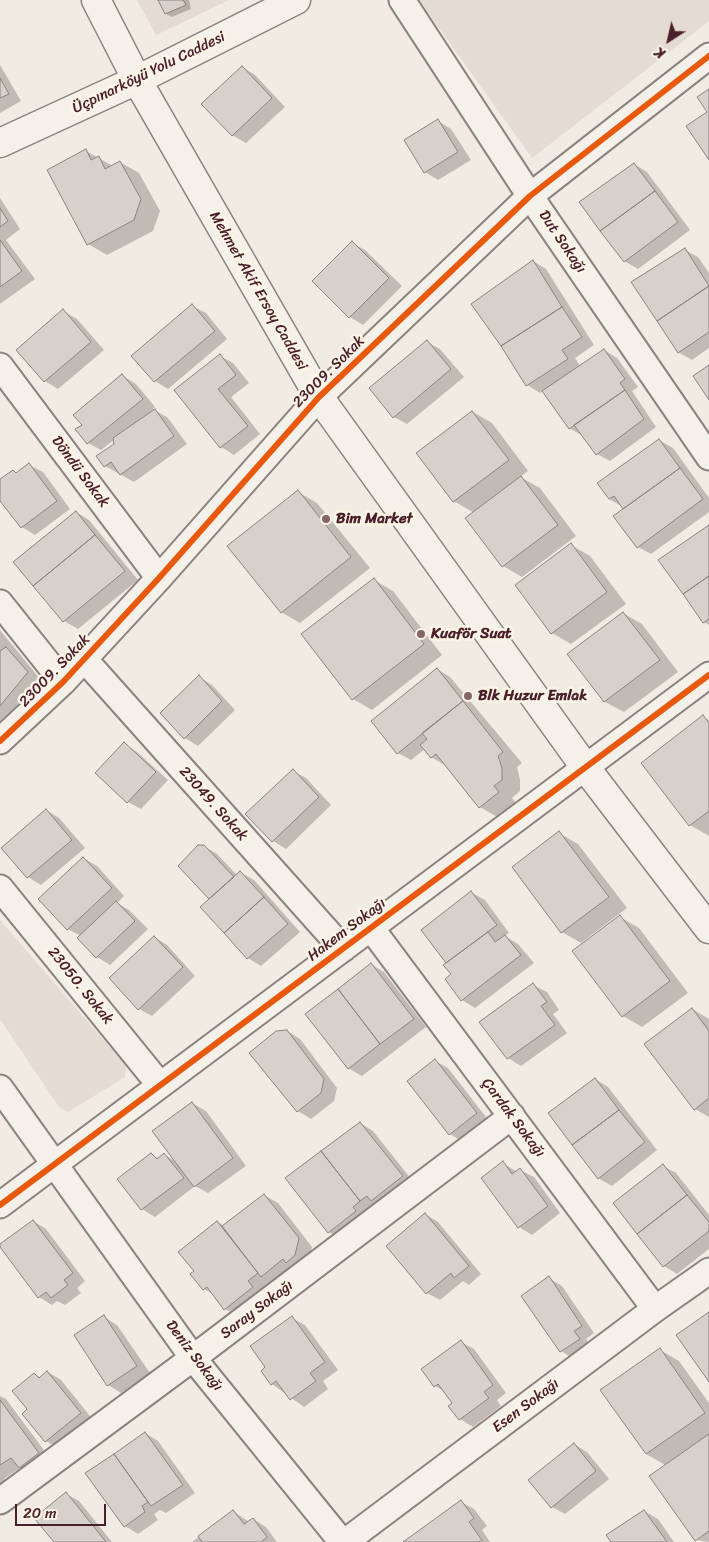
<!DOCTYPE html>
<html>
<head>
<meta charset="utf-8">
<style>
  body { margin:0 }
  #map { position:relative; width:709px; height:1542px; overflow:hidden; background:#f0ebe3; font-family:Sriracha,sans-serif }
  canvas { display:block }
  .north { position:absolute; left:644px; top:15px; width:50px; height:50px; -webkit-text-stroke:4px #fcf5e5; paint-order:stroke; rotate:215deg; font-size:14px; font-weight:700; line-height:20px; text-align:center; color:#4a1f2b }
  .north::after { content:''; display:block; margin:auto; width:18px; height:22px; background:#4a1f2b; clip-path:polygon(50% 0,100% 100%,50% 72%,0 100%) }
  .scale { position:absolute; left:15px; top:1504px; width:91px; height:22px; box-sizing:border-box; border:2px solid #4a1f2b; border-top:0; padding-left:6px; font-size:15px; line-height:18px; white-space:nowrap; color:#4a1f2b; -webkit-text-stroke:4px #fcf5e5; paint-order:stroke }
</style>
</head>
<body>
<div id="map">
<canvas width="709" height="1542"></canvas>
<div class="north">K</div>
<div class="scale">20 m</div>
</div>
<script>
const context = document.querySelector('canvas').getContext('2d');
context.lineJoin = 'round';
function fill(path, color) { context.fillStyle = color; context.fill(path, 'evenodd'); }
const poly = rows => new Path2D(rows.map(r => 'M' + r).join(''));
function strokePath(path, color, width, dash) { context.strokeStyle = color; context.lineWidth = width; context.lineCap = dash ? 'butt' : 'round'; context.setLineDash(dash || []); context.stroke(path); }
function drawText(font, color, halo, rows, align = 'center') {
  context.font = font + ' Sriracha,sans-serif'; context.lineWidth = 5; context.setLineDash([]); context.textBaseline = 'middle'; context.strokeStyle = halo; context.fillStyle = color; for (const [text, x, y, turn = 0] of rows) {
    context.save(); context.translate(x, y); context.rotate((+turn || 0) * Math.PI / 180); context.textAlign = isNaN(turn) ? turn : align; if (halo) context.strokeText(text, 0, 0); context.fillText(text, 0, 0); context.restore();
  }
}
fill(poly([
  [137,0,229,0,156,35],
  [419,0,709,0,709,21,532,158],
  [0,920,126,1066,125,1077,68,1112,59,1107,0,1019]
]), '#e4dbd2');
fill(poly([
  [160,0,189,0,191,9,172,17,166,14],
  [0,65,21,101,0,113],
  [242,67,255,75,285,107,246,143,232,135],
  [438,121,451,129,471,160,438,180,425,172],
  [86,151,113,166,120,162,139,173,160,211,153,231,107,255,88,244],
  [634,164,647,172,690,230,638,269,624,261],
  [0,198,20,229,6,240,35,279,0,304],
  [352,243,365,250,402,286,363,325,350,317,314,281],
  [685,250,698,257,709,273,709,348,692,360,678,352],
  [533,261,546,269,594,345,575,358,580,366,604,350,617,358,638,387,632,391,656,427,610,461,597,454,583,436,569,428,544,390,540,393,527,385],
  [192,306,206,313,227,339,168,389,155,381,133,356],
  [63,311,77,319,104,350,58,389,45,381,18,350],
  [427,342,440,349,464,377,407,424,394,417],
  [220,356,233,363,249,383,231,397,260,434,234,455,221,447,176,390],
  [123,376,136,384,155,407,153,409,168,418,187,444,134,482,105,466,115,445,114,440,101,450,88,443,83,425],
  [473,412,492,423,528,471,520,477,540,488,576,536,522,577,503,566,474,513,454,501],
  [659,440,673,448,709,498,709,512,651,554,638,547,623,507,609,499],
  [29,465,43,472,70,509,35,535,22,527,0,498,0,481,13,471,17,473],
  [298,492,317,503,370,568,300,623,281,612],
  [76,512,89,520,138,580,78,629,64,621,15,562],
  [709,527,709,625,704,622,660,560],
  [571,545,590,556,626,604,571,644,552,633,516,585],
  [374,580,393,591,442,655,372,710,353,699],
  [623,613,642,624,678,672,624,712,605,702,569,654],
  [0,630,41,680,2,726,0,725],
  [437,669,450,677,522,763,517,767,520,780,520,791,512,798,517,804,499,818,480,807,448,767,431,757,425,749,411,760,398,753],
  [199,677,212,685,235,710,198,746,185,738],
  [703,717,709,720,709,836,690,825],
  [124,744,137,752,168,780,141,809,128,802],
  [293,771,306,778,331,805,286,849,273,841],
  [46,810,59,818,85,848,41,885,28,877,3,848],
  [559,833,578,844,627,908,581,943,562,932],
  [204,846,217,854,237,875,240,872,254,880,300,932,261,966,248,958,211,899],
  [83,858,97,866,124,896,117,903,129,910,148,929,110,965,97,957,79,938,81,936,68,929],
  [472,893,485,900,509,933,505,936,518,944,534,963,475,1008,462,1000,453,974],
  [620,917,639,928,688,993,642,1027,623,1016,574,952],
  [154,937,167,945,195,976,152,1016,139,1009],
  [371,964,384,972,426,1027,362,1076,348,1068],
  [533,985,547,992,559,1010,553,1014,567,1033,521,1066,508,1058],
  [692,1009,709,1019,709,1117,695,1109],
  [287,1031,300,1039,337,1088,334,1101,311,1119,298,1111,251,1053],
  [435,1061,448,1068,489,1121,463,1142,450,1134],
  [595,1079,608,1087,657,1150,612,1186,598,1178],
  [192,1103,206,1111,246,1166,208,1193,195,1186,155,1217,142,1209,151,1154,159,1159,165,1155,177,1162],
  [360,1123,373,1131,415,1184,342,1240,329,1232],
  [503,1163,517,1172,520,1170,534,1177,560,1213,532,1235,519,1227],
  [663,1166,676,1173,709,1215,709,1249,677,1274,664,1266],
  [264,1195,278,1203,312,1247,308,1263,275,1283,271,1281,261,1289,266,1295,238,1316,225,1309,215,1295,204,1289,196,1271,218,1222,224,1226],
  [425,1214,438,1222,481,1274,469,1285,463,1281,440,1300,427,1293],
  [33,1221,46,1229,85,1281,77,1288,81,1293,65,1305,57,1301,52,1305,39,1297],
  [549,1278,562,1286,594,1333,586,1339,592,1347,574,1359,561,1351],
  [104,1317,117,1325,150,1373,121,1393,108,1385],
  [292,1318,305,1325,338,1370,323,1381,328,1389,304,1407,272,1384,267,1367],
  [461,1342,474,1349,506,1393,497,1400,501,1406,473,1427,460,1419,454,1403,446,1392,435,1386],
  [660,1350,679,1361,709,1403,709,1542,696,1540,667,1466,646,1454],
  [48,1372,61,1380,94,1421,59,1449,46,1441,29,1410,35,1374,41,1378],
  [0,1396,6,1399,52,1461,33,1475,21,1467,4,1479,9,1486,0,1492],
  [145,1433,158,1441,195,1493,166,1513,160,1510,154,1514,158,1520,138,1534,125,1526,87,1474],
  [574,1444,587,1452,609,1479,565,1514,552,1507],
  [66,1494,79,1501,112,1542,55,1542],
  [461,1502,474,1509,487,1526,482,1530,490,1542,406,1542],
  [233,1511,249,1522,253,1519,266,1527,277,1542,192,1542],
  [644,1511,658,1519,674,1542,613,1542]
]), '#0003');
const building = poly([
  [158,0,183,0,186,5,165,14,158,0],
  [242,66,272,98,232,136,201,104,242,66],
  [0,78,9,94,0,98,0,78],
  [709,89,709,160,686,126,707,112,697,97,709,89],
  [438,119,458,152,424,173,404,140,438,119],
  [86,149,91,160,99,156,105,169,120,161,141,199,134,220,87,245,47,170,86,149],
  [634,163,655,191,600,231,579,202,634,163],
  [655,191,678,222,624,262,600,231,655,191],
  [0,208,8,221,0,227,0,208],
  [0,240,22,271,0,287,0,240],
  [352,241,389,278,349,318,312,281,352,241],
  [685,248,709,286,657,321,631,282,685,248],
  [533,260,562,307,501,346,471,304,533,260],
  [709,286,709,332,678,353,657,321,709,286],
  [192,304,215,331,154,382,131,356,192,304],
  [562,307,582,337,562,350,568,359,526,386,501,346,562,307],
  [63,309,91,342,44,382,16,350,63,309],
  [427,340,451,369,393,418,369,388,427,340],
  [604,349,625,379,620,383,625,390,569,429,542,391,604,349],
  [220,354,236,375,218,389,248,426,220,448,174,390,220,354],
  [709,365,709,400,693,376,709,365],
  [122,374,143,399,87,444,75,429,82,425,73,415,122,374],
  [625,390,644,419,596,455,574,425,625,390],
  [155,409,174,436,120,475,111,462,104,467,96,456,114,444,113,438,155,409],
  [472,411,509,460,453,502,416,453,472,411],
  [659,439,680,468,623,509,614,496,609,499,597,483,659,439],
  [29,463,57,501,21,528,0,501,0,479,13,470,16,473,29,463],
  [680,468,703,499,637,548,613,516,680,468],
  [521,476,558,525,502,567,465,518,521,476],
  [298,490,351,557,281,613,227,546,298,490],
  [76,511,95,535,33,586,13,562,76,511],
  [709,525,709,576,683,594,658,560,709,525],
  [95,535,125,571,63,622,33,586,95,535],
  [571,543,607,592,551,634,515,585,571,543],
  [709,576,709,619,703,623,683,594,709,576],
  [374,578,424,644,352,700,301,634,374,578],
  [623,612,660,660,604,702,567,654,623,612],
  [6,647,28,672,0,706,0,651,6,647],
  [437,668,463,701,397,754,371,721,437,668],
  [199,675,222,701,184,739,160,713,199,675],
  [463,701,503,752,498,756,502,768,502,780,494,786,499,792,479,808,436,754,431,758,420,745,427,739,422,733,463,701],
  [703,715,709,723,709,811,689,826,641,763,703,715],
  [124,742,156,772,127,803,95,773,124,742],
  [293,769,319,797,272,842,245,814,293,769],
  [46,809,72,840,27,878,1,848,46,809],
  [559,831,609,897,561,933,512,867,559,831],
  [198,845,204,845,234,877,209,899,178,866,198,845],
  [83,857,112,888,67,930,38,899,83,857],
  [240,871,264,897,224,933,200,907,240,871],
  [471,891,497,925,446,963,421,930,471,891],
  [264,897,288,924,247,959,224,933,264,897],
  [116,901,135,921,96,958,77,938,116,901],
  [620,915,670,981,622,1017,572,951,620,915],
  [488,932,495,942,505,935,521,955,461,1001,445,979,451,974,443,965,488,932],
  [154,936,183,967,138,1010,109,978,154,936],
  [371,963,414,1019,380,1044,338,989,371,963],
  [533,983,547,1002,541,1006,555,1025,507,1059,479,1022,533,983],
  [338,989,380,1044,348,1069,305,1014,338,989],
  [692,1008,709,1031,709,1098,694,1110,644,1044,692,1008],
  [287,1030,324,1079,321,1093,297,1112,249,1053,276,1031,287,1030],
  [435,1059,477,1113,449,1135,407,1081,435,1059],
  [595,1078,619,1110,572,1145,548,1113,595,1078],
  [192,1102,233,1158,194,1187,152,1131,192,1102],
  [619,1110,645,1142,598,1179,572,1145,619,1110],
  [360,1122,403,1176,371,1201,367,1196,360,1201,321,1151,360,1122],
  [321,1151,360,1201,353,1207,356,1211,328,1233,285,1178,321,1151],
  [151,1153,157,1159,164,1153,184,1178,141,1210,117,1179,151,1153],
  [503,1161,512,1174,520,1168,548,1206,518,1228,481,1178,503,1161],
  [663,1164,687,1195,637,1234,613,1203,663,1164],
  [264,1194,299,1238,295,1255,286,1263,283,1259,261,1277,222,1226,264,1194],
  [687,1195,709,1222,709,1231,663,1267,637,1234,687,1195],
  [425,1213,469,1266,454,1278,451,1273,426,1294,386,1246,425,1213],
  [33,1220,73,1273,64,1280,68,1285,51,1298,46,1292,38,1298,0,1247,0,1244,33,1220],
  [217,1221,258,1273,248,1281,253,1287,224,1310,207,1287,203,1290,190,1274,194,1271,178,1252,217,1221],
  [549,1276,582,1326,574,1331,580,1339,560,1352,521,1296,549,1276],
  [709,1312,709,1382,676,1335,709,1312],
  [104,1315,137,1366,107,1386,74,1335,104,1315],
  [292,1316,325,1362,310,1373,316,1381,290,1400,276,1381,271,1385,261,1371,265,1367,250,1346,292,1316],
  [461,1340,493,1385,484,1392,489,1398,459,1420,448,1406,452,1403,438,1384,434,1387,421,1369,461,1340],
  [660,1348,705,1413,646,1454,600,1390,660,1348],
  [47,1371,81,1413,45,1442,22,1414,27,1409,12,1391,34,1373,39,1378,47,1371],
  [0,1400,39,1453,19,1468,11,1458,0,1465,0,1400],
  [145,1432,183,1485,151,1506,114,1454,145,1432],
  [709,1434,709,1531,695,1541,649,1476,709,1434],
  [574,1443,596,1471,551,1508,528,1480,574,1443],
  [114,1454,148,1502,142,1506,145,1512,124,1527,85,1473,114,1454],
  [66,1492,106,1542,54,1542,34,1518,66,1492],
  [461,1500,474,1518,469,1522,482,1540,479,1542,403,1542,461,1500],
  [233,1510,244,1524,253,1518,267,1537,261,1542,202,1542,198,1536,233,1510],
  [644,1510,667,1542,611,1542,606,1535,644,1510]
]);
fill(building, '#d7d1cc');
strokePath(building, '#8d8281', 1);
const minor = poly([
  [402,0,530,196,709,457],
  [0,366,159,578],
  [0,603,63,682],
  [84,659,343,949],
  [0,741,63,682,159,578,319,397,530,196,709,56],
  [0,888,160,1085],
  [371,928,655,1309],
  [0,1088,193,1358,342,1542],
  [0,1205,709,675],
  [0,1501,193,1358,512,1116],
  [345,1542,655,1309,709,1271]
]);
const secondary = poly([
  [96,0,137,80,319,397,585,767,709,929],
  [0,143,137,80,296,0]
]);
strokePath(minor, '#8d8281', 29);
strokePath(secondary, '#8d8281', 31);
strokePath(minor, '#f4f1eb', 25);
strokePath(secondary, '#f4f1eb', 28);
strokePath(poly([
  [0,741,63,682,159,578,319,397,530,196,709,56],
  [0,1205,709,675]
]), '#e8590c', 6);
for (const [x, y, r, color] of [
  [326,519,5,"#84666b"],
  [421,634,5,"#84666b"],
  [468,696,5,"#84666b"]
]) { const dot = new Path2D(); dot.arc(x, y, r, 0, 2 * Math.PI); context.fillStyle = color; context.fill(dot); strokePath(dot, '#fcf5e5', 2); }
drawText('15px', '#4a1f2b', '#fcf5e5', [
  ["Üçpınarköyü Yolu Caddesi",149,73,-26],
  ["Dut Sokağı",562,242,56],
  ["Mehmet Akif Ersoy Caddesi",258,291,60],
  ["23009. Sokak",329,372,-45],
  ["Döndü Sokak",80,472,53],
  ["23009. Sokak",55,671,-46],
  ["23049. Sokak",213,804,48],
  ["Hakem Sokağı",347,930,-37],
  ["23050. Sokak",80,986,51],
  ["Çardak Sokağı",513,1118,53],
  ["Saray Sokağı",257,1310,-37],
  ["Deniz Sokağı",194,1356,53],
  ["Esen Sokağı",526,1406,-37]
]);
drawText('bold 15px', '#4a1f2b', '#fcf5e5', [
  ["Bim Market",336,519],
  ["Kuaför Suat",431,634],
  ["Blk Huzur Emlak",478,696]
], 'left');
</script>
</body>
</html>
